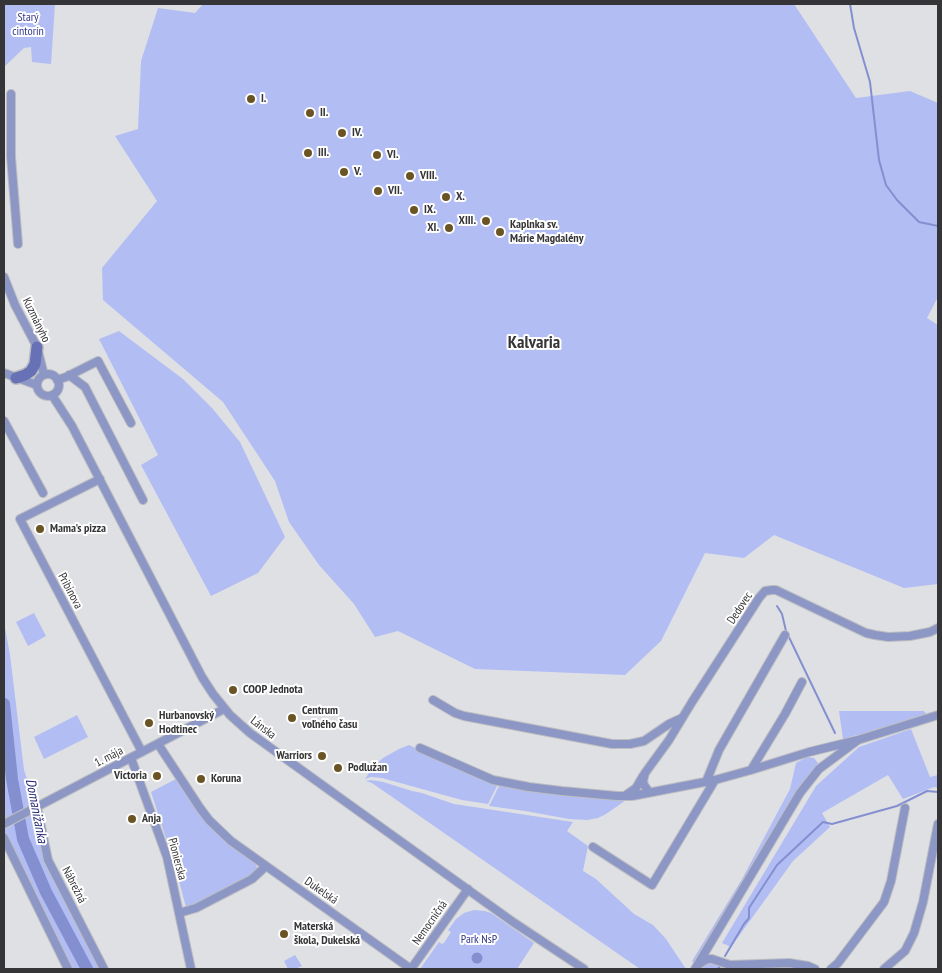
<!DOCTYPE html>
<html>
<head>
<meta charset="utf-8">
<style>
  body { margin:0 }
  #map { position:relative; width:942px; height:973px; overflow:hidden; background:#dfe0e4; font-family:"PT Sans Narrow",sans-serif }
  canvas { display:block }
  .frame { position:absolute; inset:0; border:5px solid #353537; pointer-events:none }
</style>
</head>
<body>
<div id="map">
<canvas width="942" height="973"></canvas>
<div class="frame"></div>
</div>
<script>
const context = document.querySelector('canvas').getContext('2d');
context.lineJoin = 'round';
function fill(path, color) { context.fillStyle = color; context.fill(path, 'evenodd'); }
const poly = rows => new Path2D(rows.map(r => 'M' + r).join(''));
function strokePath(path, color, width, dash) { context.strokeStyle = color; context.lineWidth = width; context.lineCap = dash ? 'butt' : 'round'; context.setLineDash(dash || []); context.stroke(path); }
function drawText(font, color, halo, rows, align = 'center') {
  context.font = font + ' "PT Sans Narrow",sans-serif'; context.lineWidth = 4; context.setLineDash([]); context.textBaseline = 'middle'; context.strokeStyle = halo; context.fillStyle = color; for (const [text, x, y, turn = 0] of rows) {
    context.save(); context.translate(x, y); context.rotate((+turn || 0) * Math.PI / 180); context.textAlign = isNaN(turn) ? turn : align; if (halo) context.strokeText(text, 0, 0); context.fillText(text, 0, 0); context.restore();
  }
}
fill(poly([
  [4,4,55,4,51,64,32,62,31,47,24,48,4,67],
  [203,4,794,4,856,98,910,91,938,103,938,297,927,318,938,325,938,584,904,588,774,535,744,558,705,553,661,641,625,675,475,669,398,631,375,637,354,604,319,565,289,522,275,481,223,402,103,300,102,268,157,201,115,136,138,129,141,61,158,8,195,13],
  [119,331,183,379,212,408,240,442,285,537,258,573,211,596,141,465,158,455,99,339],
  [34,613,46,636,28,646,16,622],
  [4,622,10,655,24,770,35,803,4,819],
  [839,711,924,711,927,715,874,730,874,732,857,736,857,735,843,739],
  [77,715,88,737,44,759,34,737],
  [911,729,930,777,938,775,938,788,934,787,903,799,888,775,822,813,830,827,793,861,731,947,722,943,816,786,859,747],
  [409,745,491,783,498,784,488,804,462,800,382,778,371,777,365,779,373,767,383,758,399,749],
  [807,757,814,758,818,763,697,966,692,961,742,879,790,789,796,763],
  [176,779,196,807,256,863,257,868,257,871,249,877,197,904,186,907,174,863,151,792],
  [371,780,383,782,412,791,422,793,454,804,573,822,567,831,588,846,583,871,596,879,634,914,653,925,666,939,686,969,640,969,372,783,366,781],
  [501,782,632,796,606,814,598,818,587,820,569,819,525,811,489,806],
  [38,811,48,860,104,969,68,969,4,838,4,830],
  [474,910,485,911,491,913,534,943,517,969,420,969,439,942,442,944,444,943,451,932,448,930,456,919,464,913],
  [295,955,302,966,295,969,288,969,284,961],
  [709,963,722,965,721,969,700,969,703,965]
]), '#b2bdf4');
fill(poly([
  '471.5 958a5.5 5.5 0 1 1 11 0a5.5 5.5 0 1 1-11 0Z'
]), '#848fd0');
strokePath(poly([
  [850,4,854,28,870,82,879,160,886,185,897,200,919,222,938,226],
  [777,606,782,614,786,631,835,733],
  [725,956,744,924,749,918,749,908,777,865,823,822,832,824,897,806,927,791,938,792],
  [718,969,720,966]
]), '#848fd0', 2);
strokePath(poly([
  [4,704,12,779,23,839,46,892,87,969]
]), '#848fd0', 12);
const street = poly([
  [11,94,11,157,18,244],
  [4,277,15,305,37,347,44,375],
  [4,373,37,385],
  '37 385a11 11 0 1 1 22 0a11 11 0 1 1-22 0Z',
  [69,375,85,387,143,500],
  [57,380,66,377,98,361,131,423],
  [52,395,72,426,202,677,213,694,230,715,250,733,343,800,513,922,584,969],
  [4,421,43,493],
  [100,479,20,519,142,752],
  [433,700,455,713,464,716,612,744,630,744,644,741,669,724,682,718],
  [158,744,200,808,209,820,231,841,411,969],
  [420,748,493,780,529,787,562,791,617,796,632,796,715,780,751,770,809,752,858,740],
  [131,758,167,857,191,969],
  [751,770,785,714,802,682],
  [706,782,719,750,785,635],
  [649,792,644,785,643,781,645,773,669,740,692,702,759,598,765,591,772,590,776,590,866,633,875,635,888,637,910,636,930,632,938,628],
  [626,795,636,788,643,776],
  [37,807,48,860,104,969],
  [4,824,224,709],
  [4,838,68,969],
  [593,847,652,885,715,780],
  [179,913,196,908,252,879,266,866],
  [698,965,702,962,708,959,712,959,730,965,789,963,808,966,815,969],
  [411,969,468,889],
  [695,969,800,793,819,769,858,740,938,715],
  [831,969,838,963,884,902,891,881,905,808],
  [884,969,905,951,914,933,923,902,938,824]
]);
const secondary = poly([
  [16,378,25,375,31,371,35,364,37,347]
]);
strokePath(street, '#bdbec1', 10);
strokePath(secondary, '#bdbec1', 14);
strokePath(street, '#8d97c6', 8);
strokePath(secondary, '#6671b6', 11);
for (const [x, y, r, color] of [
  [251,99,5,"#6a5423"],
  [310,113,5,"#6a5423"],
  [342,133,5,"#6a5423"],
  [308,153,5,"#6a5423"],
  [377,155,5,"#6a5423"],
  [344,172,5,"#6a5423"],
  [410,176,5,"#6a5423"],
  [378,191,5,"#6a5423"],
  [446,197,5,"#6a5423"],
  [414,210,5,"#6a5423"],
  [486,221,5,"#6a5423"],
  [449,228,5,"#6a5423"],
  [500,232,5,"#6a5423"],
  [40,529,5,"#6a5423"],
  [233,690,5,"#6a5423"],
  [292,718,5,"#6a5423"],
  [149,723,5,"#6a5423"],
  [322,756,5,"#6a5423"],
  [338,768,5,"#6a5423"],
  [157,776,5,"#6a5423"],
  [201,779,5,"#6a5423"],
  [132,819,5,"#6a5423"],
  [284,934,5,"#6a5423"]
]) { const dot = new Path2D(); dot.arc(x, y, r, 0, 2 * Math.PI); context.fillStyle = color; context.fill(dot); strokePath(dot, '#fff', 2); }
drawText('12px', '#333886', '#fff', [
  ["Starý",28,18],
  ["cintorín",28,32],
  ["Park NsP",479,940]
]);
drawText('bold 12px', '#353537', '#fff', [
  ["I.",261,99],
  ["II.",320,113],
  ["IV.",352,133],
  ["III.",318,153],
  ["VI.",387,155],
  ["V.",354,172],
  ["VIII.",420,176],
  ["VII.",388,191],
  ["X.",456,197],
  ["IX.",424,210],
  ["XIII.",476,221,"right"],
  ["Kaplnka sv.",510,225],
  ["Márie Magdalény",510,239],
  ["XI.",439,228,"right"],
  ["Mama's pizza",50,529],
  ["COOP Jednota",243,690],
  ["Centrum",302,711],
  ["voľného času",302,725],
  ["Hurbanovský",159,716],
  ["Hodtinec",159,730],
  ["Warriors",312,756,"right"],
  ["Podlužan",348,768],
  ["Victoria",147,776,"right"],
  ["Koruna",211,779],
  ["Anja",142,819],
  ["Materská",294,927],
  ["škola, Dukelská",294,941]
], 'left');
drawText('12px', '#353537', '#fff', [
  ["Kuzmányho",36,320,64],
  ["Pribinova",70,591,62],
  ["Dedovec",740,608,-57],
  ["Lánska",263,728,38],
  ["1. mája",109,757,-28],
  ["Pionierska",177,859,75],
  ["Nábrežná",74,885,63],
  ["Dukelská",321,891,35],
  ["Nemocničná",430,923,-55]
]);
drawText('italic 14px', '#2b2f7b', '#fff', [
  ["Domanižanka",36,811,79]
]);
drawText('bold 18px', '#353537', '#fff', [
  ["Kalvaria",534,343]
]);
</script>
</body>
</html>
